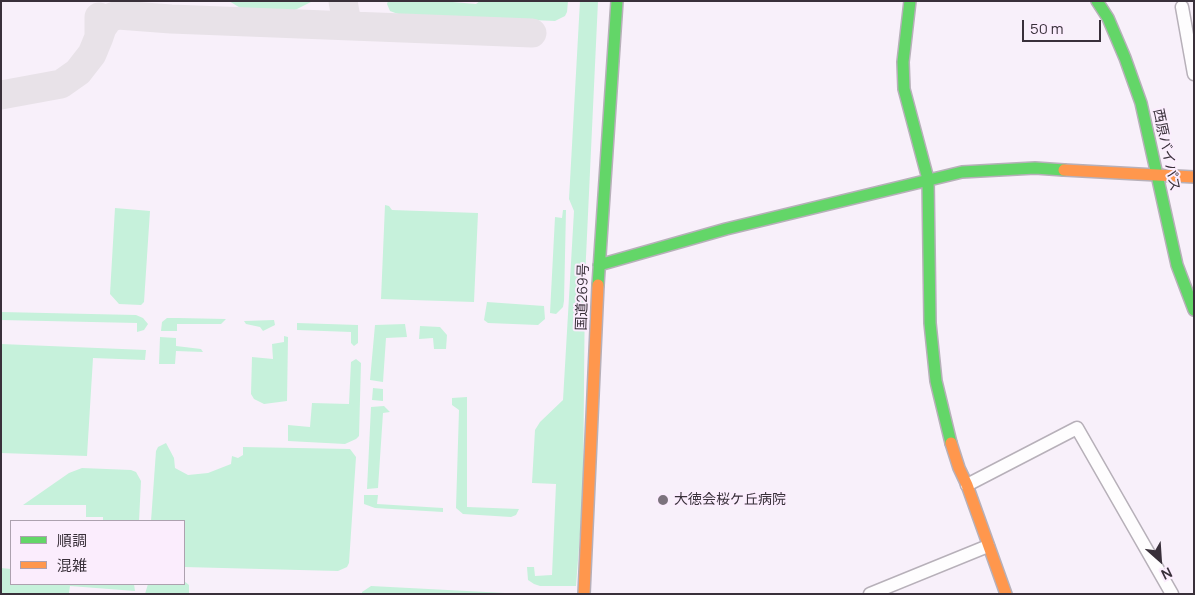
<!DOCTYPE html>
<html>
<head>
<meta charset="utf-8">
<style>
  body { margin:0 }
  #map { position:relative; width:1195px; height:595px; overflow:hidden; background:#f8f0fa; font-family:Manrope,"Noto Sans JP",sans-serif }
  canvas { display:block }
  .frame { position:absolute; inset:0; border:2px solid #39303a; pointer-events:none }
  .legend { position:absolute; left:10px; top:520px; width:175px; height:65px; box-sizing:border-box; background:#fbedfd; border:1px solid #ada1af; margin:0; padding:6px 9px; list-style:none; font-size:15px; color:#39303a }
  .legend li { display:flex; align-items:center; gap:10px; height:25px }
  .legend b { width:25px; border:1px solid #ada1af }
  .north { position:absolute; left:1135px; top:535px; width:50px; height:50px; -webkit-text-stroke:4px #fbedfd; paint-order:stroke; rotate:154deg; font-size:14px; font-weight:700; line-height:20px; text-align:center; color:#39303a }
  .north::after { content:''; display:block; margin:auto; width:18px; height:22px; background:#39303a; clip-path:polygon(50% 0,100% 100%,50% 72%,0 100%) }
  .scale { position:absolute; left:1022px; top:20px; width:79px; height:22px; box-sizing:border-box; border:2px solid #39303a; border-top:0; padding-left:6px; font-size:15px; line-height:18px; white-space:nowrap; color:#39303a; -webkit-text-stroke:4px #fbedfd; paint-order:stroke }
</style>
</head>
<body>
<div id="map">
<canvas width="1195" height="595"></canvas>
<div class="frame"></div>
<ul class="legend">
<li><b style="height:6px;background:#63d668"></b>順調</li>
<li><b style="height:6px;background:#ff974d"></b>混雑</li>
</ul>
<div class="north">N</div>
<div class="scale">50 m</div>
</div>
<script>
const context = document.querySelector('canvas').getContext('2d');
context.lineJoin = 'round';
function fill(path, color) { context.fillStyle = color; context.fill(path, 'evenodd'); }
const poly = rows => new Path2D(rows.map(r => 'M' + r).join(''));
function strokePath(path, color, width, dash) { context.strokeStyle = color; context.lineWidth = width; context.lineCap = dash ? 'butt' : 'round'; context.setLineDash(dash || []); context.stroke(path); }
function drawText(font, color, halo, rows, align = 'center') {
  context.font = font + ' Manrope,"Noto Sans JP",sans-serif'; context.lineWidth = 4; context.setLineDash([]); context.textBaseline = 'middle'; context.strokeStyle = halo; context.fillStyle = color; for (const [text, x, y, turn = 0] of rows) {
    context.save(); context.translate(x, y); context.rotate((+turn || 0) * Math.PI / 180); context.textAlign = isNaN(turn) ? turn : align; if (halo) context.strokeText(text, 0, 0); context.fillText(text, 0, 0); context.restore();
  }
}
fill(poly([
  [229,1,313,1,291,12,242,9],
  [388,1,441,1,476,4,480,1,568,1,567,12,565,16,555,21,398,14,390,11,387,4],
  [580,1,598,1,585,278,583,495,576,586,540,586,534,584,528,580,527,567,534,567,535,576,552,575,556,484,532,483,535,430,540,422,563,400,574,211,569,199],
  [385,205,389,206,392,210,478,213,474,302,381,299],
  [115,208,150,211,144,302,141,305,119,304,110,294],
  [563,210,566,210,564,301,563,307,556,314,550,313,555,217,562,218],
  [487,302,544,306,545,319,538,325,488,323,484,320],
  [1,312,136,315,143,318,148,324,144,330,137,332,137,323,1,320],
  [167,318,178,318,226,319,221,324,177,324,177,331,161,331,162,322],
  [274,320,275,325,263,331,260,327,246,324,244,321],
  [297,323,358,325,358,343,354,346,351,343,351,332,297,330],
  [405,324,407,337,386,338,383,382,370,380,375,325],
  [420,326,440,327,447,335,446,349,434,349,433,338,419,339],
  [284,336,288,337,287,401,264,404,254,399,251,394,252,357,273,359,272,344,284,342],
  [160,337,176,338,176,346,201,349,203,352,176,351,175,364,159,364],
  [1,344,146,350,145,360,93,358,87,456,1,453],
  [356,359,361,363,359,436,356,439,345,444,288,441,288,425,310,427,312,403,349,404,351,362],
  [373,388,383,389,383,401,372,400],
  [467,397,467,507,519,509,516,515,511,517,463,514,456,508,459,410,452,405,452,398],
  [384,406,390,412,383,413,378,488,367,489,371,407],
  [166,443,174,458,175,468,188,475,208,473,231,464,232,456,238,458,243,455,243,447,350,449,356,457,349,563,347,567,338,571,184,567,184,521,151,521,156,451,158,447],
  [82,468,131,470,136,472,141,481,139,521,103,521,103,517,86,517,86,505,23,505,69,473],
  [364,495,378,495,377,504,443,508,443,512,375,508,364,504],
  [1,568,11,569,11,584,134,584,135,591,70,586,69,593,1,594],
  [184,581,189,585,189,594,145,594,148,584,184,584],
  [371,586,505,593,510,594,362,594,362,592]
]), '#c6f1db');
strokePath(poly([
  [343,1,346,18,348,22,356,26],
  [99,37,102,28,109,18,118,15,171,19,532,33],
  [1,95,61,84,78,72,92,54,99,37,99,17]
]), '#e8e2e8', 29);
const street = poly([
  [1182,7,1194,74],
  [967,485,1077,428,1172,594],
  [870,594,988,546]
]);
const fast = poly([
  [910,1,903,62,904,89,928,179,930,323,936,381,951,443],
  [1097,1,1108,18,1125,58,1141,103,1177,265,1194,310],
  [599,265,726,229,962,172,1035,168,1064,170],
  [598,285,617,1]
]);
const slow = poly([
  [1064,170,1194,177],
  [951,443,959,468,967,485,1006,594],
  [584,594,598,285]
]);
strokePath(street, '#b7b0b9', 15);
strokePath(fast, '#b7b0b9', 14);
strokePath(slow, '#b7b0b9', 14);
strokePath(street, '#fefdfe', 12);
strokePath(fast, '#63d668', 11);
strokePath(slow, '#ff974d', 11);
for (const [x, y, r, color] of [
  [663,500,6,"#7c737d"]
]) { const dot = new Path2D(); dot.arc(x, y, r, 0, 2 * Math.PI); context.fillStyle = color; context.fill(dot); strokePath(dot, '#fbedfd', 2); }
drawText('14px', '#39303a', '#fbedfd', [
  ["西原バイパス",1166,150,78],
  ["国道269号",583,297,-88]
]);
drawText('14px', '#39303a', '#fbedfd', [
  ["大徳会桜ケ丘病院",674,500]
], 'left');
</script>
</body>
</html>
